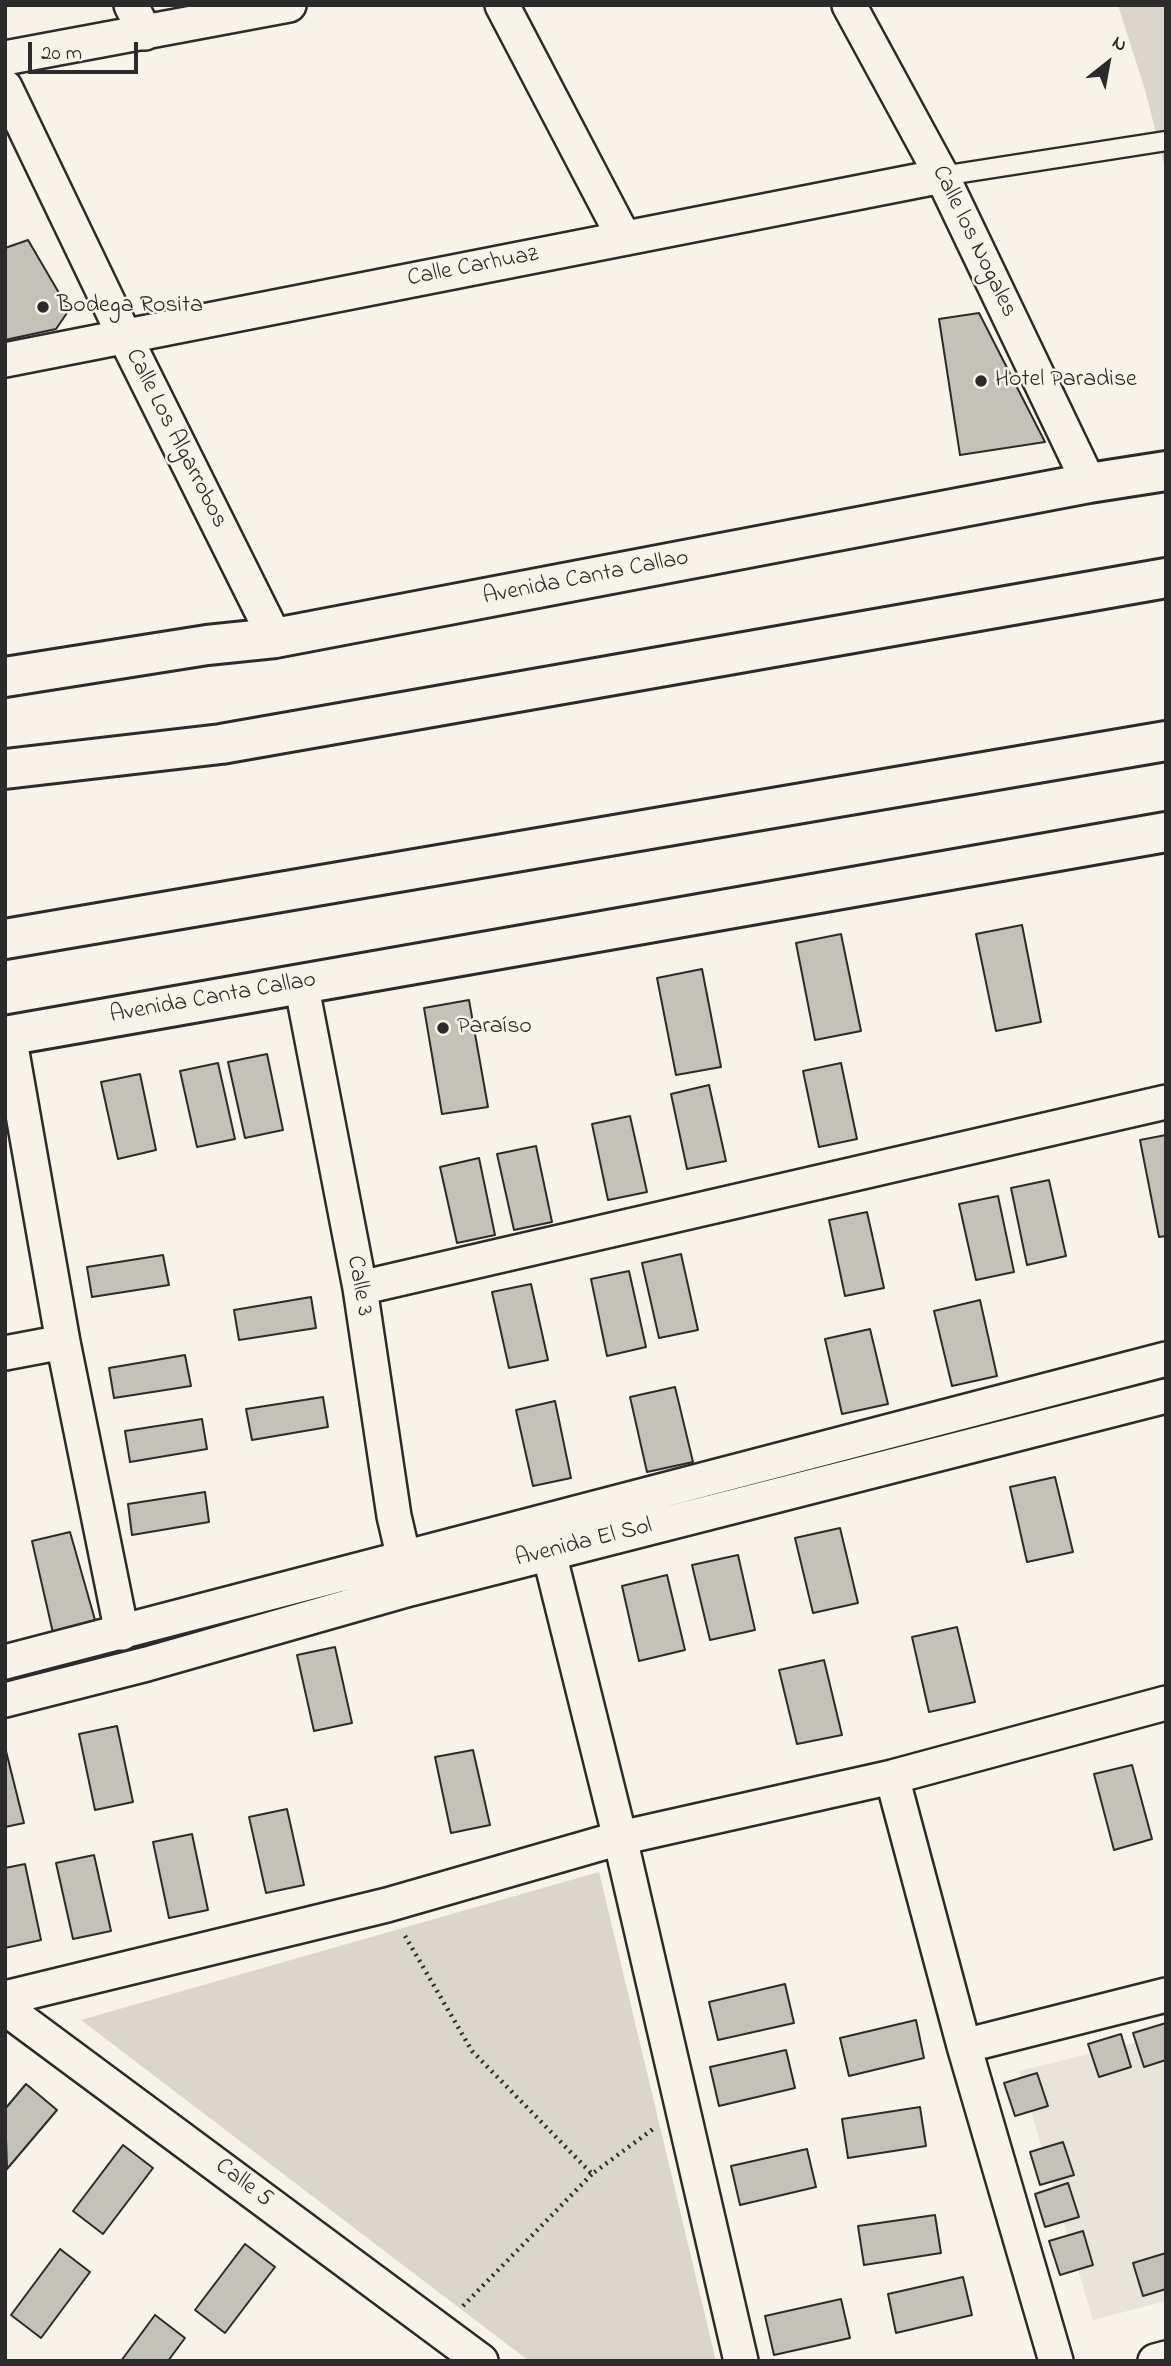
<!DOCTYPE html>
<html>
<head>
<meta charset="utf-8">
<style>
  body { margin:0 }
  #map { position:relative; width:1171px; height:2366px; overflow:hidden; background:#f7f3e8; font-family:"Indie Flower",sans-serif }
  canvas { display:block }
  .frame { position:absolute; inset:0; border:7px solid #2b2b2b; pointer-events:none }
  .north { position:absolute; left:1073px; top:28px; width:70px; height:70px; -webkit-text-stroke:5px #f7f3e8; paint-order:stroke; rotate:31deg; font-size:19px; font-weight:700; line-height:28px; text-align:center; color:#2b2b2b }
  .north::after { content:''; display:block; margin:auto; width:24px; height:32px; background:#2b2b2b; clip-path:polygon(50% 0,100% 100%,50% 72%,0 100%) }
  .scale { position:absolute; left:28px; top:42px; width:110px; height:32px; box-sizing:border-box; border:4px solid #2b2b2b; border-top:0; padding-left:9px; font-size:21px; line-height:24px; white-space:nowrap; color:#2b2b2b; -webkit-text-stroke:5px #f7f3e8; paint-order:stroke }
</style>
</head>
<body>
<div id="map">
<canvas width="1171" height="2366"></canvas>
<div class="frame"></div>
<div class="north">N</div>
<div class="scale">20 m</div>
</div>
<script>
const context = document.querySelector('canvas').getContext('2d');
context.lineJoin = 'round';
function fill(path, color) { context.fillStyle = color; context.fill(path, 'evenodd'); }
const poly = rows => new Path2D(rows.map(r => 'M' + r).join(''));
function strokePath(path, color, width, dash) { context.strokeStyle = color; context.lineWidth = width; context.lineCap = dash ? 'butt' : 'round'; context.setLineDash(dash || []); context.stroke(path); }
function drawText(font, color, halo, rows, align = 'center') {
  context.font = font + ' "Indie Flower",sans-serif'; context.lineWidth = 5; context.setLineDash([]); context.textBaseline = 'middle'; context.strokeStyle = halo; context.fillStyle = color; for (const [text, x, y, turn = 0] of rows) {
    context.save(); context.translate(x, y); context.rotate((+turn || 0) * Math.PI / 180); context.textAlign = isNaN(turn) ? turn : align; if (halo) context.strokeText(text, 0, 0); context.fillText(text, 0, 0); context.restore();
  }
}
fill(poly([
  [1166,2035,1166,2301,1093,2320,1019,2071]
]), '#e8e4da');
fill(poly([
  [1118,5,1166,5,1166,172,1145,90],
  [599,1872,716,2361,529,2361,81,2020]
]), '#dad6cc');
const building = poly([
  [28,240,69,310,56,329,5,340,5,248,28,240],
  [979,313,1045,442,960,455,939,319,979,313],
  [1022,925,1041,1022,996,1031,976,934,1022,925],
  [841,934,861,1031,815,1040,796,943,841,934],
  [702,969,721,1067,676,1075,657,978,702,969],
  [469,1000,488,1107,442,1114,424,1008,469,1000],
  [267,1054,283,1130,245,1138,228,1062,267,1054],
  [218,1063,235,1139,197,1147,180,1071,218,1063],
  [841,1063,857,1139,819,1147,803,1071,841,1063],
  [140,1074,156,1150,118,1159,101,1082,140,1074],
  [709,1085,726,1161,687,1169,671,1094,709,1085],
  [630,1116,647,1192,608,1200,592,1124,630,1116],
  [1166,1135,1166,1236,1159,1237,1140,1140,1166,1135],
  [536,1146,552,1222,514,1230,497,1154,536,1146],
  [479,1158,495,1235,457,1243,440,1167,479,1158],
  [1049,1180,1066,1256,1027,1265,1011,1188,1049,1180],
  [998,1196,1014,1272,976,1280,959,1204,998,1196],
  [867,1212,884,1288,845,1296,829,1220,867,1212],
  [681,1254,698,1330,659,1338,642,1263,681,1254],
  [163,1255,169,1285,92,1297,87,1267,163,1255],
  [629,1271,646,1347,607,1356,591,1279,629,1271],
  [531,1284,548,1360,509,1368,492,1292,531,1284],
  [311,1297,316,1328,239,1340,234,1310,311,1297],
  [980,1300,997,1376,952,1386,934,1311,980,1300],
  [870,1329,888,1404,842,1414,825,1339,870,1329],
  [185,1355,191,1386,114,1398,109,1368,185,1355],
  [675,1387,693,1462,647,1472,630,1397,675,1387],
  [323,1397,328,1427,252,1440,246,1409,323,1397],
  [555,1401,571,1478,533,1486,516,1410,555,1401],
  [202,1419,207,1449,130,1462,125,1431,202,1419],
  [1055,1477,1073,1552,1027,1562,1010,1487,1055,1477],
  [205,1492,209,1522,132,1535,128,1504,205,1492],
  [840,1528,858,1603,813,1613,795,1538,840,1528],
  [70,1532,95,1620,53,1633,32,1541,70,1532],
  [738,1555,755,1630,710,1640,692,1565,738,1555],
  [667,1575,685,1650,639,1661,622,1586,667,1575],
  [957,1627,975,1702,929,1712,912,1637,957,1627],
  [335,1647,352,1723,314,1731,297,1655,335,1647],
  [824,1660,842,1735,797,1744,779,1670,824,1660],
  [117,1726,133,1802,95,1810,79,1734,117,1726],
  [5,1747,24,1823,5,1827,5,1747],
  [473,1750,490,1825,451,1833,435,1757,473,1750],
  [1132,1765,1152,1839,1114,1850,1094,1774,1132,1765],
  [287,1809,304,1885,266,1893,249,1817,287,1809],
  [192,1834,208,1910,169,1918,153,1842,192,1834],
  [94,1855,111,1931,73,1939,56,1863,94,1855],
  [25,1864,41,1940,5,1948,5,1868,25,1864],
  [785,1984,794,2023,718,2040,709,2002,785,1984],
  [916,2020,924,2058,849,2076,840,2038,916,2020],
  [1166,2023,1166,2060,1144,2067,1133,2033,1166,2023],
  [1121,2034,1131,2067,1099,2077,1088,2044,1121,2034],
  [786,2050,795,2088,719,2106,710,2067,786,2050],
  [1037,2073,1048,2106,1015,2116,1004,2083,1037,2073],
  [26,2084,57,2110,7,2169,5,2109,26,2084],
  [920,2107,926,2146,848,2158,842,2119,920,2107],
  [1063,2142,1074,2175,1040,2185,1030,2152,1063,2142],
  [123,2145,153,2168,103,2234,73,2211,123,2145],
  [807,2149,816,2187,740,2205,731,2166,807,2149],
  [1068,2183,1079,2217,1045,2227,1035,2194,1068,2183],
  [935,2215,941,2253,864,2265,858,2226,935,2215],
  [1083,2231,1093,2265,1060,2275,1049,2241,1083,2231],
  [245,2244,275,2267,225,2333,195,2310,245,2244],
  [60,2249,90,2272,41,2338,11,2315,60,2249],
  [1166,2253,1166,2289,1143,2296,1133,2263,1166,2253],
  [963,2277,972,2315,896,2333,888,2294,963,2277],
  [841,2299,850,2338,774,2355,765,2316,841,2299],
  [155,2315,185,2338,168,2361,121,2361,155,2315]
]);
fill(building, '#c4c1b9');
strokePath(building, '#2b2b2b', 2);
const service = poly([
  [942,176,1166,141]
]);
const minor = poly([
  [131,5,145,33],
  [502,5,624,238],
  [849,5,942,176,1089,483],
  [5,58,289,5],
  [5,87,125,337,275,638],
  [5,360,942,176],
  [301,983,360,1288,394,1516,409,1580],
  [9,1035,63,1342,122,1633],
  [360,1288,1166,1102],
  [5,1353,63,1342],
  [549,1553,620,1838,741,2361],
  [5,1662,1166,1359],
  [5,1700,147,1664,410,1589,1166,1396],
  [892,1777,964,2046,1056,2361],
  [5,1998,387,1905,620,1838,892,1777,1166,1703],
  [5,2008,481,2361],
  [964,2046,1166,1995],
  [1155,2361,1166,2358]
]);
const secondary = poly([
  [5,677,207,645,275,638,1089,483,1166,471],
  [5,1036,1166,832]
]);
const trunk = poly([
  [5,769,221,744,1166,578],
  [5,939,1166,741]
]);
strokePath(service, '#2b2b2b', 23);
strokePath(minor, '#2b2b2b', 38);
strokePath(secondary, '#2b2b2b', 44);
strokePath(trunk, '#2b2b2b', 44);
strokePath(poly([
  [405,1936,472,2051,592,2174,653,2129],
  [463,2306,592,2174]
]), '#2b2b2b', 4.5, [2, 5]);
strokePath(service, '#f7f3e8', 18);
strokePath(minor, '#f7f3e8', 33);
strokePath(secondary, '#f7f3e8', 38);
strokePath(trunk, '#f7f3e8', 38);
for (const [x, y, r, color] of [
  [43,307,7,"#2b2b2b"],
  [981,381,7,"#2b2b2b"],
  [443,1028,7,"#2b2b2b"]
]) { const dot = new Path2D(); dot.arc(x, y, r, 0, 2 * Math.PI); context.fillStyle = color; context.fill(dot); strokePath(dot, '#f7f3e8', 2.5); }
drawText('24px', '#2b2b2b', '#f7f3e8', [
  ["Calle los Nogales",973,242,64],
  ["Calle Carhuaz",473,268,-11],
  ["Calle Los Algarrobos",175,439,63],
  ["Avenida Canta Callao",586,579,-11],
  ["Avenida Canta Callao",213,999,-10],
  ["Calle 3",358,1286,80],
  ["Avenida El Sol",584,1544,-14],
  ["Calle 5",243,2184,37]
]);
drawText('24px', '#2b2b2b', '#f7f3e8', [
  ["Bodega Rosita",57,307],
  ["Hotel Paradise",995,381],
  ["Paraíso",457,1028]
], 'left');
</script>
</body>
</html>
